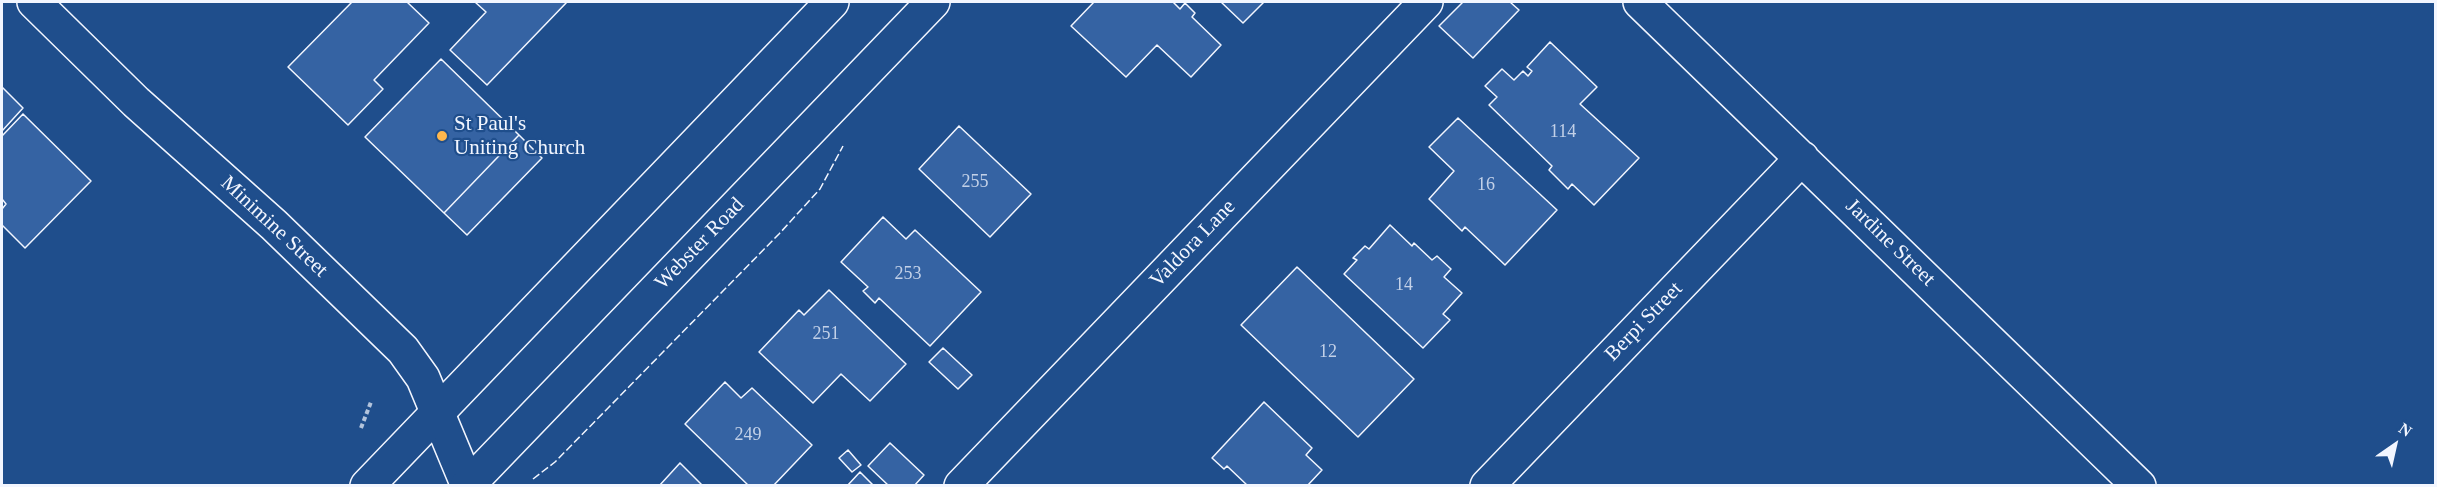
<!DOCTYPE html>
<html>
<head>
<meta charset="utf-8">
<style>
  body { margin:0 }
  #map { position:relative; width:2437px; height:487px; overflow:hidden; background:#1f4e8c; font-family:Georgia,serif }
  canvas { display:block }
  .frame { position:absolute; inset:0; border:3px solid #f2f6ff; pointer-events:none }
  .north { position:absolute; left:2365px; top:415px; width:60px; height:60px; -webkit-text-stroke:4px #1f4e8c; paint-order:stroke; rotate:34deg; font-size:16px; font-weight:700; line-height:24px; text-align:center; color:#f2f6ff }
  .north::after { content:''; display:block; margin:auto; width:21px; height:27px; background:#f2f6ff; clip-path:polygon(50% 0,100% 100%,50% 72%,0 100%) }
</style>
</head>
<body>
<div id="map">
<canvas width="2437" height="487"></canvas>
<div class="frame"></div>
<div class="north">N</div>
</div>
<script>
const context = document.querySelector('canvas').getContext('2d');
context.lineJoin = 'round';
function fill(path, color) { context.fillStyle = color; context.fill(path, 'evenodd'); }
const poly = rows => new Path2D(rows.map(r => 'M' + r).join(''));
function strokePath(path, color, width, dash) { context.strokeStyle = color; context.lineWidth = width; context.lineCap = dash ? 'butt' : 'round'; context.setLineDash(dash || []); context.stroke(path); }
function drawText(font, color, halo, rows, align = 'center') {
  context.font = font + ' Georgia,serif'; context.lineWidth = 4.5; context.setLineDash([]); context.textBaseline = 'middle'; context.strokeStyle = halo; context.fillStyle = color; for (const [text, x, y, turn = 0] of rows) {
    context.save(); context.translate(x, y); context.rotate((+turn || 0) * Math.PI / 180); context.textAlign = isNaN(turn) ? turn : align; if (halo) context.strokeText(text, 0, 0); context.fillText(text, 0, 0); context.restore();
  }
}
const building = poly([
  [352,2,407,2,429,23,374,80,383,89,348,125,288,67,352,2],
  [475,2,567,2,487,85,450,50,486,12,475,2],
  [1094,2,1173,2,1180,9,1185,3,1195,13,1192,17,1221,45,1191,77,1157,45,1126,77,1071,26,1094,2],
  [1221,2,1264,2,1243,23,1221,2],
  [1463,2,1510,2,1519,10,1473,58,1439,26,1463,2],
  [1550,42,1597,87,1580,104,1639,158,1594,205,1572,184,1568,189,1549,170,1552,166,1489,105,1497,97,1485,86,1502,69,1514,80,1523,71,1528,76,1532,71,1527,67,1550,42],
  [441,59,519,135,444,213,365,137,441,59],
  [2,87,23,108,2,131,2,87],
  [23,114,91,181,25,248,2,225,2,209,6,204,2,199,2,136,23,114],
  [1458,118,1557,210,1505,265,1465,227,1462,231,1429,199,1454,171,1429,147,1458,118],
  [959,126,1031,194,990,237,919,169,959,126],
  [519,135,542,158,467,235,444,213,519,135],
  [883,217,906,239,915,230,981,292,930,346,879,298,875,303,863,291,868,287,841,262,883,217],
  [1390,225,1412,246,1414,243,1432,260,1437,256,1451,269,1444,277,1462,293,1443,314,1450,320,1423,348,1344,274,1357,260,1353,258,1365,246,1369,249,1390,225],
  [1297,267,1414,379,1358,437,1241,325,1297,267],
  [829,290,906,364,870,401,841,374,813,403,759,352,799,310,804,315,829,290],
  [943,348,972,375,958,389,929,362,943,348],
  [725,382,741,398,752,388,812,445,773,486,749,486,685,424,725,382],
  [1264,402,1312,448,1306,455,1322,470,1307,486,1248,486,1227,466,1224,469,1212,458,1264,402],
  [890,443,924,475,914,486,889,486,868,466,890,443],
  [848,450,861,465,852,472,839,458,848,450],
  [680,463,703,486,659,486,680,463],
  [860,472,874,486,847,486,860,472]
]);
fill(building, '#3563a3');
strokePath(building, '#f2f6ff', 1.5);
const minor = poly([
  [34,2,136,102,274,225,403,350,423,378,468,486],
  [1640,2,2139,486],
  [961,486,1426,2],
  [1487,486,1802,158]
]);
const major = poly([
  [367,486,832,2],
  [467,486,933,2]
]);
strokePath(minor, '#f2f6ff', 36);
strokePath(major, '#f2f6ff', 36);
strokePath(poly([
  [361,428,371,402]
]), '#b3c4dc', 4, [4.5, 3]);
strokePath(minor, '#1f4e8c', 33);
strokePath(major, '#1f4e8c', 33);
strokePath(poly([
  [533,479,555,462,779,234,820,189,843,146]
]), '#f2f6ff', 1.5, [8, 3]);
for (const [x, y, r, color] of [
  [442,136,6,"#ffb74d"]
]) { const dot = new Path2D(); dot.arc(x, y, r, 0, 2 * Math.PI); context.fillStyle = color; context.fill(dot); strokePath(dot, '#1f4e8c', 2); }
drawText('18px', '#c3d1e8', null, [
  ["114",1563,132],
  ["255",975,182],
  ["16",1486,185],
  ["253",908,274],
  ["14",1404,285],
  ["251",826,334],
  ["12",1328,352],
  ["249",748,435]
]);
drawText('21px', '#f2f6ff', '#1f4e8c', [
  ["St Paul's",454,124],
  ["Uniting Church",454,148]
], 'left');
drawText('21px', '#f2f6ff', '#1f4e8c', [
  ["Minimine Street",274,227,43],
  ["Jardine Street",1890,243,44],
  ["Webster Road",700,244,-46],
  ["Valdora Lane",1193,244,-46],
  ["Berpi Street",1644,322,-46]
]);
</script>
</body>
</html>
